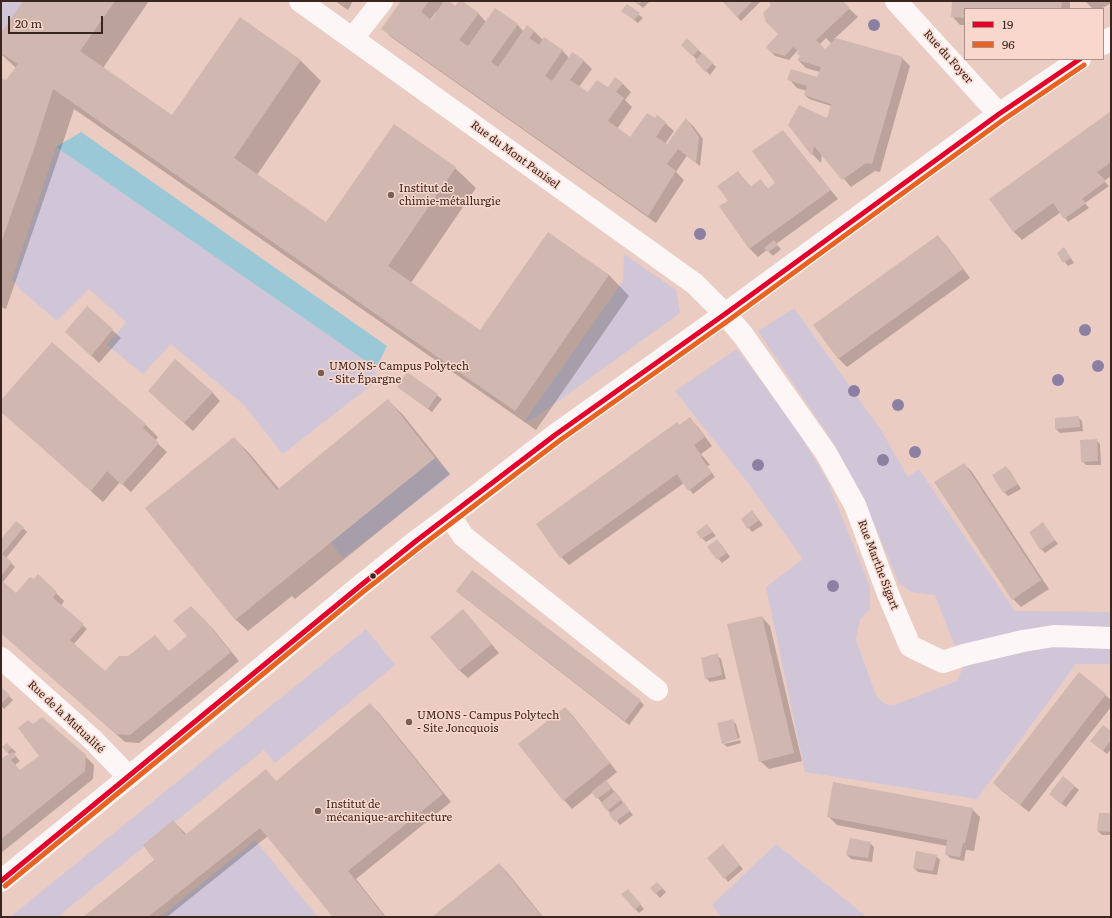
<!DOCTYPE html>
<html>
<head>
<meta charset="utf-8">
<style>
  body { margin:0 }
  #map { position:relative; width:1112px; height:918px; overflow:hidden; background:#eaccc3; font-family:Literata,serif }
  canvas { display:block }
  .frame { position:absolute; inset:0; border:2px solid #3b261f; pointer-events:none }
  .legend { position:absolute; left:964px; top:8px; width:140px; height:52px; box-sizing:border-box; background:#f9d7cc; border:1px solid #ad9087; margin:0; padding:5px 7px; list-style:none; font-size:12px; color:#3b261f }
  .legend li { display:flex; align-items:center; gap:8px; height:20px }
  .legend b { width:20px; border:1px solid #ad9087 }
  .scale { position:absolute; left:8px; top:16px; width:95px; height:18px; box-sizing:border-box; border:2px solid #3b261f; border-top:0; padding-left:5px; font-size:12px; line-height:14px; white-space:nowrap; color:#3b261f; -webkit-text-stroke:3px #f9d7cc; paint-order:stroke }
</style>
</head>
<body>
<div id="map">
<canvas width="1112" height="918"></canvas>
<div class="frame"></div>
<ul class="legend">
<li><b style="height:5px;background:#e4002b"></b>19</li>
<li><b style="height:5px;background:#e96222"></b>96</li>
</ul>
<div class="scale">20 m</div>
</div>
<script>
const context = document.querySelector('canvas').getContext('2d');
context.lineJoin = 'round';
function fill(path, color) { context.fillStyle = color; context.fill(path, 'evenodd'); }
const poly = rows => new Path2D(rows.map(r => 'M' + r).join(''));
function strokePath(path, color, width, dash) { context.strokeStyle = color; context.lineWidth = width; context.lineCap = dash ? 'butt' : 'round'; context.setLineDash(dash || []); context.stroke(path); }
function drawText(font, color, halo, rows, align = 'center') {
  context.font = font + ' Literata,serif'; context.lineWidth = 3; context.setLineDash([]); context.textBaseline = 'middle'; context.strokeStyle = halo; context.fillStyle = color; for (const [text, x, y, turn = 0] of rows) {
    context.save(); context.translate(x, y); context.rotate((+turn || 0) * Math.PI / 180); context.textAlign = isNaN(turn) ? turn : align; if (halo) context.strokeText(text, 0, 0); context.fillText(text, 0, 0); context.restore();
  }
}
fill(poly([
  [1,1,35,1,1,49],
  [56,147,376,368,374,383,283,454,243,404,171,344,143,374,107,345,126,322,89,289,57,321,23,292,12,280],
  [624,254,676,290,680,313,535,418,523,423,623,281],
  [794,308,881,430,908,477,919,469,1015,611,1111,612,1111,630,955,647,935,595,911,592,899,583,864,500,833,442,758,331],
  [737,349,797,429,828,482,870,587,870,609,860,619,856,640,876,695,881,701,886,704,894,705,957,681,963,668,961,663,1046,643,1111,644,1111,664,1076,664,977,799,805,772,766,587,803,559,751,487,675,391],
  [435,458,451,475,343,558,330,542],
  [366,629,395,665,275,763,264,750,61,914,64,917,10,917],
  [255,840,318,917,160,917],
  [776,844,867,917,721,917,712,905]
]), '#d1c6d8');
fill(poly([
  [81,132,387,346,376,368,56,147]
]), '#9ac8d6');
fill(poly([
  [24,1,149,1,103,68,172,116,300,60,321,81,257,175,326,224,455,168,476,188,411,283,480,331,548,233,609,275,629,296,536,430,74,109,56,164,6,309,1,307,1,79,6,81,16,68,1,54,1,35],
  [335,1,353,1,348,10],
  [402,1,447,1,456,7,460,1,478,13,486,22,517,24,524,32,534,31,543,40,545,38,563,51,569,58,583,60,592,69,579,87,588,94,623,84,631,92,625,100,632,107,617,129,630,138,665,123,674,131,665,144,668,146,686,119,694,127,703,139,700,166,687,156,686,157,676,172,684,180,656,223,391,37,383,29],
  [436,12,437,13,432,21,430,20],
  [635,1,650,1,643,8],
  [723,1,761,1,741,21],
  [769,1,841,1,858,17,834,39,902,58,910,66,880,172,875,171,851,187,822,154,821,163,813,155,790,125,827,119,831,106,809,99,805,95,807,91,797,88,789,79,818,79,820,72,806,68,798,60,801,57,800,52,798,50,789,60,775,56,767,47,779,34,773,5],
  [826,38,832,44,825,50,819,45],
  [953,1,1070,1,1070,9,965,9,965,25,960,25,952,16],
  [1085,1,1111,1,1111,3,1101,9,1093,9],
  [627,5,643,18,638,23,622,11],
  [688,40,716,67,710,75,696,61,697,60,683,45],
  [1111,112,1111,176,1104,181,1109,186,1085,203,1089,208,1068,222,1061,212,1022,240,1014,232,990,199],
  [783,131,838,199,776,244,781,249,773,256,767,250,758,257,750,249,727,217,729,201,738,172,751,187,760,180,768,189,777,183],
  [937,236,946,245,970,278,847,367,838,358],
  [1064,248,1074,263,1068,266,1058,253],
  [112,330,121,338,99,363,75,340],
  [52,343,146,425,158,437,155,441,167,452,131,492,120,482,103,502,1,411,1,402],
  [407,373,442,399,432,412,398,387],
  [212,392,220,401,193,431,157,399],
  [388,400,404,416,450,474,295,599,292,596,248,631,235,619,234,438,250,454,279,489],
  [1078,417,1082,421,1083,431,1060,433,1056,429],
  [690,419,698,427,712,446,701,454,710,465,707,466,715,477,693,494,684,483,569,565,561,557],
  [1096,440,1100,444,1101,465,1086,465,1082,461],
  [964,464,972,472,1049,589,1021,607,1013,599],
  [1006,467,1010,471,1021,489,1008,496,1004,492],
  [752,511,763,525,752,532,742,519],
  [1043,524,1058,544,1045,553,1041,549],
  [23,528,27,532,6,558,15,567,3,582,17,595,56,593,64,601,61,606,87,629,73,645,108,675,129,657,169,652,189,636,191,607,214,630,239,661,139,743,125,742,1,633,1,540],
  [711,530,716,536,706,542,702,538],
  [721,544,730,557,722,563,708,547],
  [472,572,640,701,644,705,629,725,461,595,457,591],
  [762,617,770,626,802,761,769,769,760,761],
  [471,619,499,653,468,678,459,670],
  [717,655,721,659,726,679,710,682,706,678],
  [1079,673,1111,700,1111,707,1029,812,1002,791,994,783],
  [1,688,13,700,4,709,1,706],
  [370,704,379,713,451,802,356,879,386,917,333,917,268,836,167,917,85,917,156,860,173,821,187,835,276,782],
  [565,708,573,716,617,772,606,781,633,815,620,825,593,792,572,809,564,800,519,744],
  [732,720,736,724,740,738,724,742,724,744,740,740,741,743,727,747,723,743],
  [1111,732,1111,749,1107,754,1091,741],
  [7,744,16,752,14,754,20,761,15,765,20,771,85,756,94,765,93,779,1,853,1,760,7,755,8,756,10,755,3,747],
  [1063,777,1079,790,1066,807,1054,798],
  [972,809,980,817,974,851,966,850,964,861,950,858,946,854,947,846,837,825,829,817],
  [1111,814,1111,835,1102,835,1098,831],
  [870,843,874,847,872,862,851,859,847,855],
  [727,850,743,869,728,882,725,878],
  [936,856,940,860,937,875,918,872,914,868],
  [499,864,507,872,543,917,434,917],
  [657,883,666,892,660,898,651,888],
  [631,894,644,909,639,913,635,909]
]), '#0003');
fill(poly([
  [23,1,115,1,80,51,172,115,240,17,301,60,234,158,326,222,394,124,456,167,388,266,480,330,548,232,609,275,515,411,53,89,36,143,1,243,1,78,6,80,18,64,1,53,1,33],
  [401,1,429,1,421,12,431,20,444,1,449,1,455,6,459,1,462,1,479,13,459,40,468,46,495,8,518,24,491,62,498,67,527,25,535,31,529,38,539,45,544,37,563,50,545,76,552,81,572,52,584,60,570,80,588,92,597,80,608,87,615,77,623,83,616,92,624,98,608,121,629,136,630,137,647,113,655,118,657,115,666,122,656,137,667,144,686,118,699,137,696,163,678,149,667,164,676,171,648,216,381,29],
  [634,1,642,1,638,5],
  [722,1,753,1,737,17],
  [768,1,843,1,850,8,816,40,825,49,836,38,903,57,872,164,866,163,842,180,814,146,812,156,788,125,799,105,827,118,831,104,804,95,807,86,787,80,791,69,817,77,821,67,797,60,800,56,796,53,799,51,793,47,785,56,770,52,766,47,778,34,766,22,763,13,771,5],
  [952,1,1062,1,1061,9,965,9,965,18,951,17],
  [627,4,640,13,634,20,621,11],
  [687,38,699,50,692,56,681,45],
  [702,53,713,63,705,72,695,61],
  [1111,111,1111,162,1097,172,1106,181,1082,199,1086,203,1064,219,1053,203,1013,232,989,199],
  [783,130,831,190,749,249,719,206,728,201,717,186,738,171,750,187,761,179,767,189,775,183,752,151],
  [938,235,963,269,838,359,813,325],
  [774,240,778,245,768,252,764,248],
  [1064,247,1071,258,1063,263,1057,253],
  [87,306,113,329,91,356,65,332],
  [52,342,146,424,143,428,159,443,122,485,107,471,91,491,1,412,1,400],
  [175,359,213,392,184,423,148,391],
  [407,372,438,394,428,409,397,387],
  [388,399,435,458,235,620,145,508,234,437,277,490],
  [1079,416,1080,427,1055,429,1055,418],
  [690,417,705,437,694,445,702,456,701,457,712,473,688,491,677,474,560,558,536,524,677,422,679,425],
  [1097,439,1098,461,1081,462,1080,440],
  [964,463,1041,580,1012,600,934,482],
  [1006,466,1018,484,1003,493,992,475],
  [752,510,759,520,747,529,741,519],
  [16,521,24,527,2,554,12,562,1,576,1,539],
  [1043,522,1055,540,1040,550,1029,532],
  [707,524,713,532,701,539,696,532],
  [717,539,727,553,717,560,707,547],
  [472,570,641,700,625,721,456,591],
  [38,574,57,592,53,598,84,624,70,640,105,671,119,656,128,656,155,635,169,651,187,636,173,620,191,606,206,621,231,652,130,735,116,734,1,633,1,580,16,593,30,577,34,579],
  [463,609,492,644,459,671,430,637],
  [762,616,794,753,759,762,727,624],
  [718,653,722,675,705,679,701,658],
  [1079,672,1106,694,1020,805,993,783],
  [1,687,10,695,1,704],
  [370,703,443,794,348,871,385,917,333,917,260,828,148,917,83,917,154,860,143,845,173,820,185,835,266,769,276,781],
  [565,707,610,763,563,801,518,744],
  [42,717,86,755,85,771,1,839,1,759,13,752,16,756,11,760,20,770,39,756,18,728,28,720,33,724],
  [733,719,738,739,722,744,717,723],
  [1103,725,1111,731,1111,740,1103,751,1090,741],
  [7,743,12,748,7,753,2,747],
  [1063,776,1075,786,1061,804,1049,794],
  [606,780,612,788,597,799,591,792],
  [833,782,973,808,965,843,963,843,960,857,945,855,947,840,827,817],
  [615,791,622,799,607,811,601,803],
  [624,802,630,811,615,822,609,814],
  [1099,813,1111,813,1111,832,1097,831],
  [850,838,871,842,868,858,846,855],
  [723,844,740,865,724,879,707,858],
  [916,851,937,855,933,871,913,868],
  [499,863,542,917,432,917],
  [657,882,663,888,655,894,650,888],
  [628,889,641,904,635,910,621,894]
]), '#d0b8b1');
strokePath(poly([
  [300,1,695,284,725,314,743,335,826,453,855,505,888,594,910,646,943,662,964,655,1023,641,1054,636,1111,638],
  [896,1,999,114],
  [353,38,382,1],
  [1103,44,1111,38],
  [450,516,463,536,657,690],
  [1,658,92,739,129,777],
  [1,881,129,777,360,586,416,541,450,516,555,435,725,314,999,114,1080,59]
]), '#fcf7f6', 22);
strokePath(poly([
  [1,881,360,586,416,541,555,435,725,314,999,114,1080,59]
]), '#e4002b', 5);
strokePath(poly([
  [5,886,364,591,420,547,559,441,729,320,1003,120,1084,65]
]), '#e96222', 5);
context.fillStyle = '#8c80a2';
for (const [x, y] of [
  [874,25],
  [700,234],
  [1085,330],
  [1098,366],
  [1058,380],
  [854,391],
  [898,405],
  [915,452],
  [883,460],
  [758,465],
  [833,586]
]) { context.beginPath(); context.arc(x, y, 6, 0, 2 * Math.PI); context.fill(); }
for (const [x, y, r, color] of [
  [391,195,4,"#786058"],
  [321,373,4,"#786058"],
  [373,576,3.5,"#3b261f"],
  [409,722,4,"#786058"],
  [318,811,4,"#786058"]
]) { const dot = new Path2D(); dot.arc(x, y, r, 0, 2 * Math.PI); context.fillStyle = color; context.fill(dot); strokePath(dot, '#f9d7cc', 1.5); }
drawText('11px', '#3b261f', '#f9d7cc', [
  ["Rue du Foyer",948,57,48],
  ["Rue du Mont Panisel",515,155,36],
  ["Rue Marthe Sigart",878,565,69],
  ["Rue de la Mutualité",66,717,43]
]);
drawText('11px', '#3b261f', '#f9d7cc', [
  ["Institut de",399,189],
  ["chimie-métallurgie",399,202],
  ["UMONS- Campus Polytech",329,367],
  ["- Site Épargne",329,380],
  ["UMONS - Campus Polytech",417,716],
  ["- Site Joncquois",417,729],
  ["Institut de",326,805],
  ["mécanique-architecture",326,818]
], 'left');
</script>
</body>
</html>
